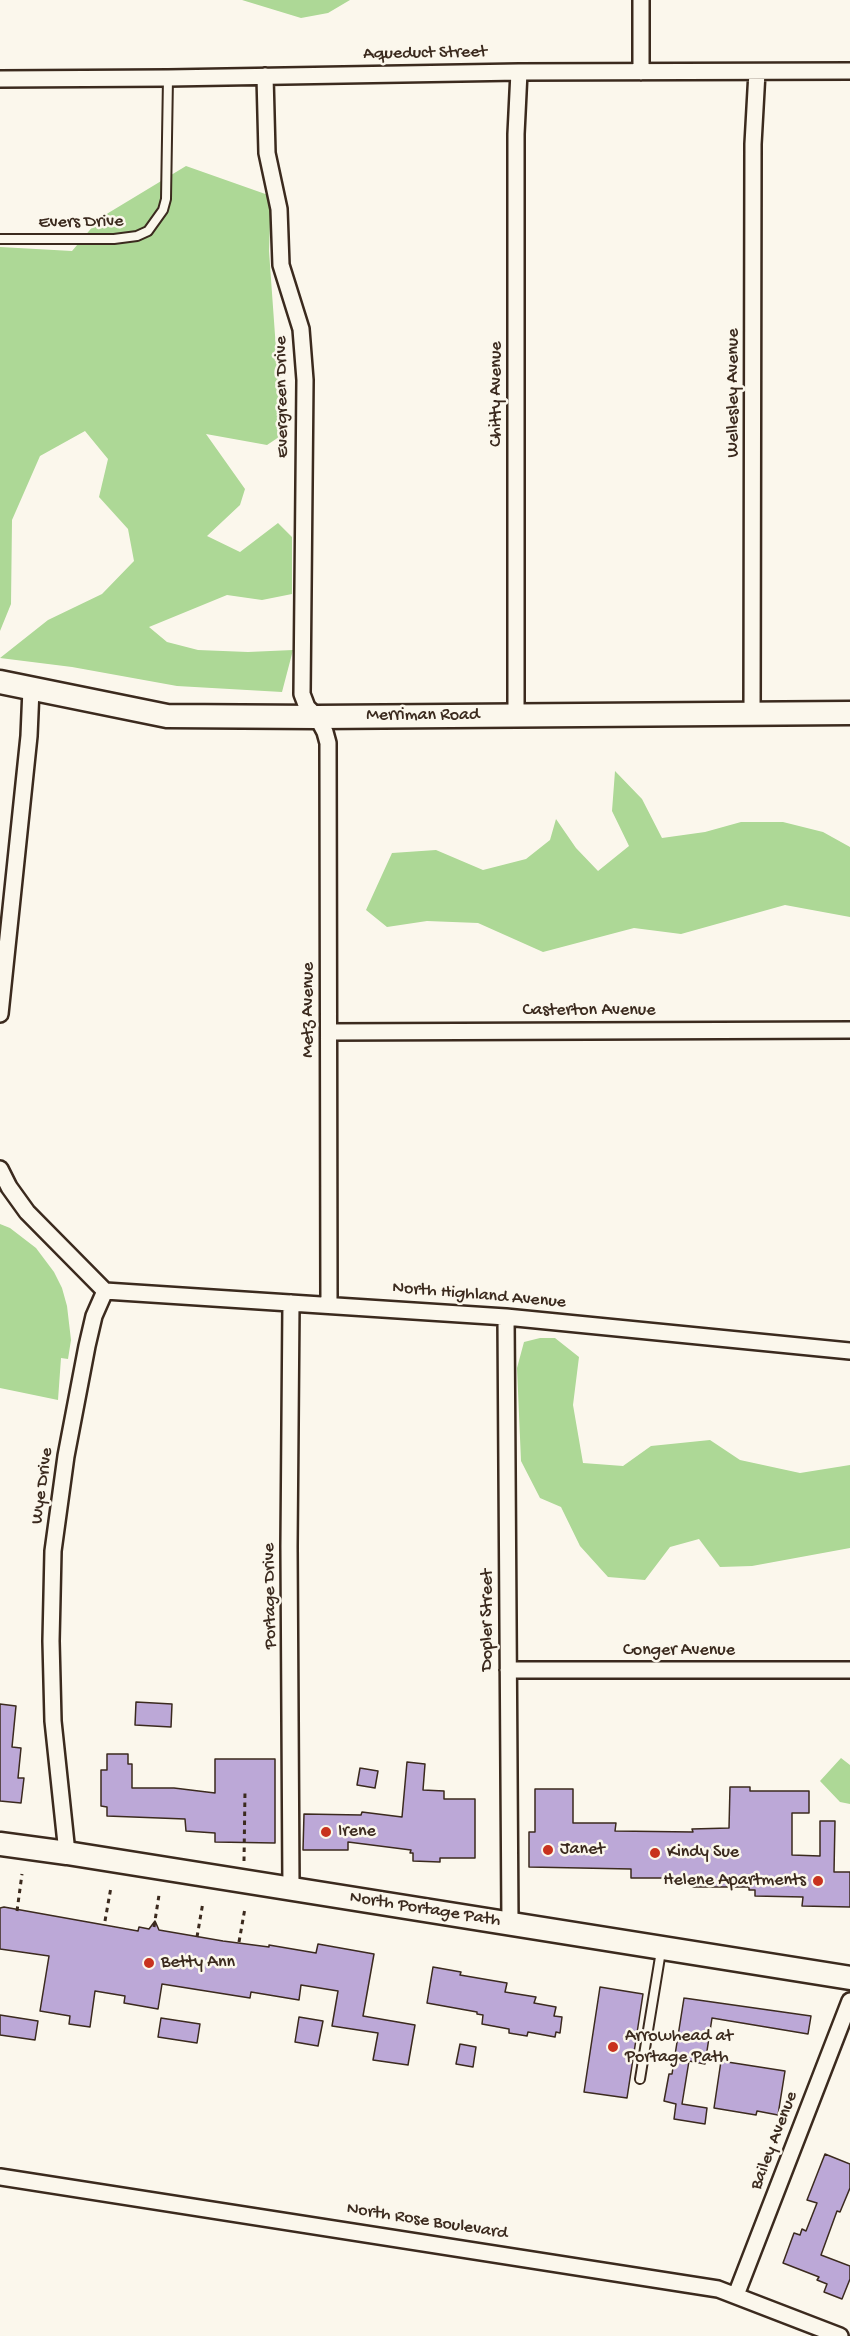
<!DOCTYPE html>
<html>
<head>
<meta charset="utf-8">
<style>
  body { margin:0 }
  canvas { display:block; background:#fbf7ec }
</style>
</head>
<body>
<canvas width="850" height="2336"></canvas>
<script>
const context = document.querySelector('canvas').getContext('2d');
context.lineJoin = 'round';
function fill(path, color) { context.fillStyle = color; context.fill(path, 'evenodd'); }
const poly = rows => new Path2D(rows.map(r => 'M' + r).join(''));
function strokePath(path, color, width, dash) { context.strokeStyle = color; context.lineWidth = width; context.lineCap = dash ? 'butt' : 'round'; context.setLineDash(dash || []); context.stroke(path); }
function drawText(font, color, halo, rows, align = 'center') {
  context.font = font + ' "Gochi Hand",sans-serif'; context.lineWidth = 5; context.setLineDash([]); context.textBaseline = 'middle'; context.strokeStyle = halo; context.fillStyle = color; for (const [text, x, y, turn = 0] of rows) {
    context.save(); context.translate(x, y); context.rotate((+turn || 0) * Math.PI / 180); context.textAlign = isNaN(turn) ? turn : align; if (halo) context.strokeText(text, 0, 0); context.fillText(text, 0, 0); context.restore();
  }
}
fill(poly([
  [242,0,350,0,328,13,301,18],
  [186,166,271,196,269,251,277,363,288,402,282,435,267,445,206,434,245,489,240,505,207,536,240,552,278,523,292,537,292,594,262,600,227,595,149,627,167,642,198,650,248,652,293,650,282,692,177,686,72,667,0,658,48,620,102,594,134,561,128,529,99,497,108,459,85,431,40,456,12,520,11,604,0,631,0,247,72,251,100,218],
  [615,771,642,799,662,838,705,832,741,822,783,822,823,832,850,847,850,917,785,905,681,934,634,928,543,952,478,923,427,921,387,927,366,910,392,853,436,850,483,870,526,859,550,840,556,819,576,848,598,871,629,846,612,811],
  [0,1224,10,1228,36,1248,54,1272,62,1288,67,1306,71,1340,68,1359,61,1358,58,1400,0,1388],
  [540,1338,555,1338,579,1357,573,1405,583,1463,623,1466,651,1446,710,1440,740,1460,800,1473,850,1465,850,1548,752,1566,720,1567,699,1539,670,1547,645,1580,608,1577,580,1546,561,1507,540,1498,521,1461,517,1368,524,1342],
  [841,1758,850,1765,850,1804,840,1802,820,1781]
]), '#add896');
const building = poly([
  [136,1702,172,1704,171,1727,135,1725,136,1702],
  [0,1704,16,1706,12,1747,21,1748,18,1778,24,1778,21,1803,0,1801,0,1704],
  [107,1754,128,1754,128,1764,132,1764,132,1788,174,1788,215,1793,215,1759,275,1759,275,1843,215,1842,215,1833,186,1831,185,1819,107,1816,107,1807,101,1806,101,1770,107,1770,107,1754],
  [407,1762,425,1764,423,1790,444,1791,444,1799,475,1799,475,1858,440,1858,440,1862,413,1861,413,1853,410,1853,411,1850,348,1842,348,1850,303,1850,304,1814,361,1815,362,1812,402,1817,407,1762],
  [360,1768,378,1771,375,1788,357,1785,360,1768],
  [730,1787,750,1787,750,1791,809,1791,809,1813,792,1813,792,1855,820,1856,820,1821,835,1821,834,1872,850,1872,850,1907,802,1906,803,1897,755,1896,755,1890,749,1890,749,1887,693,1887,693,1878,631,1878,631,1869,529,1867,529,1832,535,1832,535,1789,573,1789,573,1823,616,1823,615,1831,693,1832,692,1829,729,1828,730,1787],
  [4,1907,138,1931,139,1927,149,1929,155,1921,159,1930,223,1941,269,1947,269,1945,316,1953,318,1944,374,1954,363,2016,415,2025,408,2065,373,2060,378,2033,332,2026,338,1991,301,1985,299,2000,251,1992,250,1998,162,1984,158,2009,124,2003,125,1996,95,1991,90,2027,69,2024,70,2016,40,2011,49,1956,0,1949,0,1908,4,1907],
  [433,1967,461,1972,460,1975,507,1983,505,1992,536,1997,534,2003,556,2007,554,2016,562,2017,560,2033,556,2032,555,2037,528,2032,527,2036,509,2033,509,2029,482,2024,483,2015,477,2014,477,2012,427,2003,433,1967],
  [600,1987,643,1994,627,2098,584,2092,600,1987],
  [684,1998,811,2016,808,2034,712,2018,705,2064,689,2061,682,2104,707,2108,705,2124,674,2119,676,2104,664,2101,669,2074,672,2074,684,1998],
  [0,2015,38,2021,35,2040,0,2035,0,2015],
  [299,2017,323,2021,318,2046,295,2042,299,2017],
  [161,2018,200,2024,197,2043,158,2037,161,2018],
  [460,2044,476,2047,473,2067,456,2064,460,2044],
  [721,2061,785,2071,778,2115,757,2111,756,2115,714,2108,721,2061],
  [825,2154,850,2164,850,2188,840,2212,837,2211,821,2255,850,2266,850,2279,842,2299,824,2292,827,2284,817,2280,819,2277,783,2263,794,2233,800,2235,802,2229,806,2231,817,2203,807,2200,825,2154]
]);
fill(building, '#bca8d7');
strokePath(building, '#3b2a1e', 1.5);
const service = poly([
  [0,239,114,239,137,236,148,231,163,210,166,199,168,78],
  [640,2079,661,1951]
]);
const minor = poly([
  [641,0,641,72],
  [265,76,267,153,279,209,281,265,301,329,305,380,302,694,307,707,317,717,325,732,328,743,329,1304],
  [0,79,168,78,519,72,850,71],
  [752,714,753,144,757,72],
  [516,715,516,134,519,72],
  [0,1014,29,736,31,689],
  [329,1032,850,1030],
  [0,1169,9,1187,27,1212,105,1291],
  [105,1291,506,1317,850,1351],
  [291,1303,289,1546,291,1889],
  [506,1317,510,1923],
  [508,1670,850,1670],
  [67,1853,53,1721,51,1641,53,1551,66,1456,87,1346,94,1316,105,1291],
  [0,2177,718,2289,840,2336],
  [736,2295,850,2001]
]);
const secondary = poly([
  [0,682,167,716,317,717,850,713],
  [0,1844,67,1853,850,1978]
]);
strokePath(service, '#3b2a1e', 12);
strokePath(minor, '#3b2a1e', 20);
strokePath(secondary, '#3b2a1e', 27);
strokePath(poly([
  [244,1861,245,1790],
  [17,1911,22,1874],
  [105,1921,111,1887],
  [154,1927,159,1895],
  [197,1937,203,1902],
  [239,1942,245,1908]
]), '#3b2a1e', 3, [4.5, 4.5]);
strokePath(service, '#fbf7ec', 8);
strokePath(minor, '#fbf7ec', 15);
strokePath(secondary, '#fbf7ec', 22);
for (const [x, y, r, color] of [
  [326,1832,6,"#c8321e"],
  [548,1850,6,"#c8321e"],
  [655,1853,6,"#c8321e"],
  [818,1881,6,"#c8321e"],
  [149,1963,6,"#c8321e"],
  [613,2047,6,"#c8321e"]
]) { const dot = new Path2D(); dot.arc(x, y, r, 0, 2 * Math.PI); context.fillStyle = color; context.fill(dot); strokePath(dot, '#fbf7ec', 2); }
drawText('18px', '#3b2a1e', '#fbf7ec', [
  ["Aqueduct Street",425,54,-1],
  ["Evers Drive",81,223,-1],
  ["Wellesley Avenue",734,393,-90],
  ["Chitty Avenue",497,394,-90],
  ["Evergreen Drive",283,397,-91],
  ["Merriman Road",423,716],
  ["Metz Avenue",309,1010,-90],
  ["Casterton Avenue",589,1011],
  ["North Highland Avenue",479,1296,5],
  ["Wye Drive",43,1486,-82],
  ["Portage Drive",271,1596,-91],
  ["Dopler Street",488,1620,-90],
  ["Conger Avenue",679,1651],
  ["North Portage Path",425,1910,9],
  ["Bailey Avenue",775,2141,-69],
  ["North Rose Boulevard",427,2222,9]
]);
drawText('18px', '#3b2a1e', '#fbf7ec', [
  ["Irene",338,1832],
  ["Janet",560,1850],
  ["Kindy Sue",667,1853],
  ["Helene Apartments",806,1881,"right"],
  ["Betty Ann",161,1963],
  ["Arrowhead at",625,2037],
  ["Portage Path",625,2058]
], 'left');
</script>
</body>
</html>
